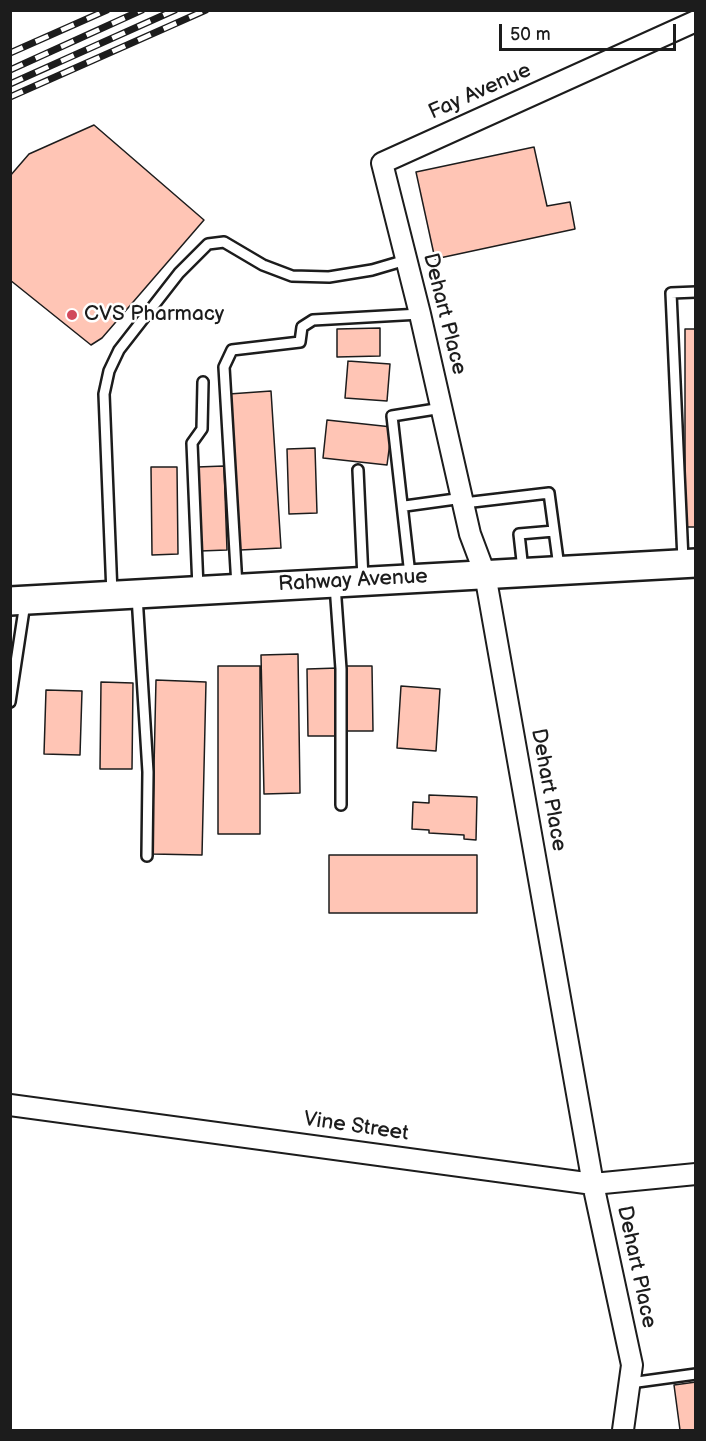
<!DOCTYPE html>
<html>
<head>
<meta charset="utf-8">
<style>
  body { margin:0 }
  #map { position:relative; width:706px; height:1441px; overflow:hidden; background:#fff; font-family:"Balsamiq Sans",sans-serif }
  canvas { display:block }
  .frame { position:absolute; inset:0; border:12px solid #1c1c1c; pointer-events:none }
  .scale { position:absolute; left:499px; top:24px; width:177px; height:27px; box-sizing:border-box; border:3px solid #1c1c1c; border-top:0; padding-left:8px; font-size:18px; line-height:21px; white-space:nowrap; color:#1c1c1c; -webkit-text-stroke:4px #fff; paint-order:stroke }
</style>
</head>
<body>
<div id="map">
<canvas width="706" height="1441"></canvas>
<div class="frame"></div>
<div class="scale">50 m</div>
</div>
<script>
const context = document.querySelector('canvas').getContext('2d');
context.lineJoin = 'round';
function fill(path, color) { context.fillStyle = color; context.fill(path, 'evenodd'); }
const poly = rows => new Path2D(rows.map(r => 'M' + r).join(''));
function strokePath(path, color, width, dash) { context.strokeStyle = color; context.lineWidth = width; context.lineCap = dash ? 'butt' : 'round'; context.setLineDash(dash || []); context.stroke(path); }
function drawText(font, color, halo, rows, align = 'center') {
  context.font = font + ' "Balsamiq Sans",sans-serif'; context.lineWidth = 5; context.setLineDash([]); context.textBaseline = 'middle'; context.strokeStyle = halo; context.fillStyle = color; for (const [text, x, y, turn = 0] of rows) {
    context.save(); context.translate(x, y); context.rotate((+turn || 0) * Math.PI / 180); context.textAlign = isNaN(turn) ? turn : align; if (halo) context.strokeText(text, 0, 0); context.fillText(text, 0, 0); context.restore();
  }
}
const building = poly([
  [94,125,204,220,102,338,91,345,10,280,10,176,29,154,94,125],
  [534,147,547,206,570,202,575,229,435,259,416,172,534,147],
  [380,328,380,356,337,357,337,329,380,328],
  [685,329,696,329,696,527,685,527,685,329],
  [348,361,390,364,387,401,345,398,348,361],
  [271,391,281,548,240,550,229,394,271,391],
  [327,420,392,427,387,465,323,458,327,420],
  [315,448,317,513,289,514,287,449,315,448],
  [224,466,227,550,200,551,197,467,224,466],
  [151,467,177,467,178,554,152,555,151,467],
  [298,654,300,793,264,794,261,655,298,654],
  [218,666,260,666,260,834,218,834,218,666],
  [346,666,372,666,373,731,346,731,346,666],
  [338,668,339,736,308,736,307,669,338,668],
  [156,680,206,682,202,855,152,854,156,680],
  [101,682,133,683,132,769,100,769,101,682],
  [401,686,440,689,436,751,397,748,401,686],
  [46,690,82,691,80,755,44,754,46,690],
  [429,795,477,797,476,840,464,839,464,835,429,833,429,830,412,829,413,802,429,803,429,795],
  [329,855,477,855,477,913,329,913,329,855],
  [696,1382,696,1430,680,1430,674,1385,696,1382]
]);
fill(building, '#ffc5b5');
strokePath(building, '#1c1c1c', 1.5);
const lane = poly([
  [358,470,363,579],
  [464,503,549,493,559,567],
  [405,506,463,498],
  [683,560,671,293,696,292],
  [523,570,519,534,554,531],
  [410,575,392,416,442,408],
  [335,585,341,669,341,805],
  [237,586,224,367,232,350,300,342,302,327,313,320,420,314],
  [198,588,192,443,202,429,203,382],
  [112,594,104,394,109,371,119,350,179,273,208,244,224,242,263,265,292,276,329,277,372,270,406,260],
  [137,596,148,772,147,856],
  [10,702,25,603],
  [630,1383,696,1374]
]);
const street = poly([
  [10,1105,593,1184,696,1174],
  [623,1430,632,1365,593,1184,485,574,470,534,420,314,382,163,696,21]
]);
const secondary = poly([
  [10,601,696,563]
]);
strokePath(lane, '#1c1c1c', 14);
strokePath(street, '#1c1c1c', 24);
strokePath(secondary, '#1c1c1c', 32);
strokePath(lane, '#fff', 9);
strokePath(street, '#fff', 20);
strokePath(secondary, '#fff', 27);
const rail = poly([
  [10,53,107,10],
  [10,70,142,10],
  [10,84,175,10],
  [10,97,206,10]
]);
strokePath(rail, '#1c1c1c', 7);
strokePath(rail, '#fff', 4.5, [14]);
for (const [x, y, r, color] of [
  [72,315,6,"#d1495b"]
]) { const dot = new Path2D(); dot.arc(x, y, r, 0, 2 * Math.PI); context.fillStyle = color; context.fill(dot); strokePath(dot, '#fff', 2); }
drawText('21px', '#1c1c1c', '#fff', [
  ["Fay Avenue",480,92,-24],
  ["Dehart Place",444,314,76],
  ["Rahway Avenue",353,581,-3],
  ["Dehart Place",548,790,80],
  ["Vine Street",356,1127,8],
  ["Dehart Place",636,1267,78]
]);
drawText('21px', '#1c1c1c', '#fff', [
  ["CVS Pharmacy",84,315]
], 'left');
</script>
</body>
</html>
